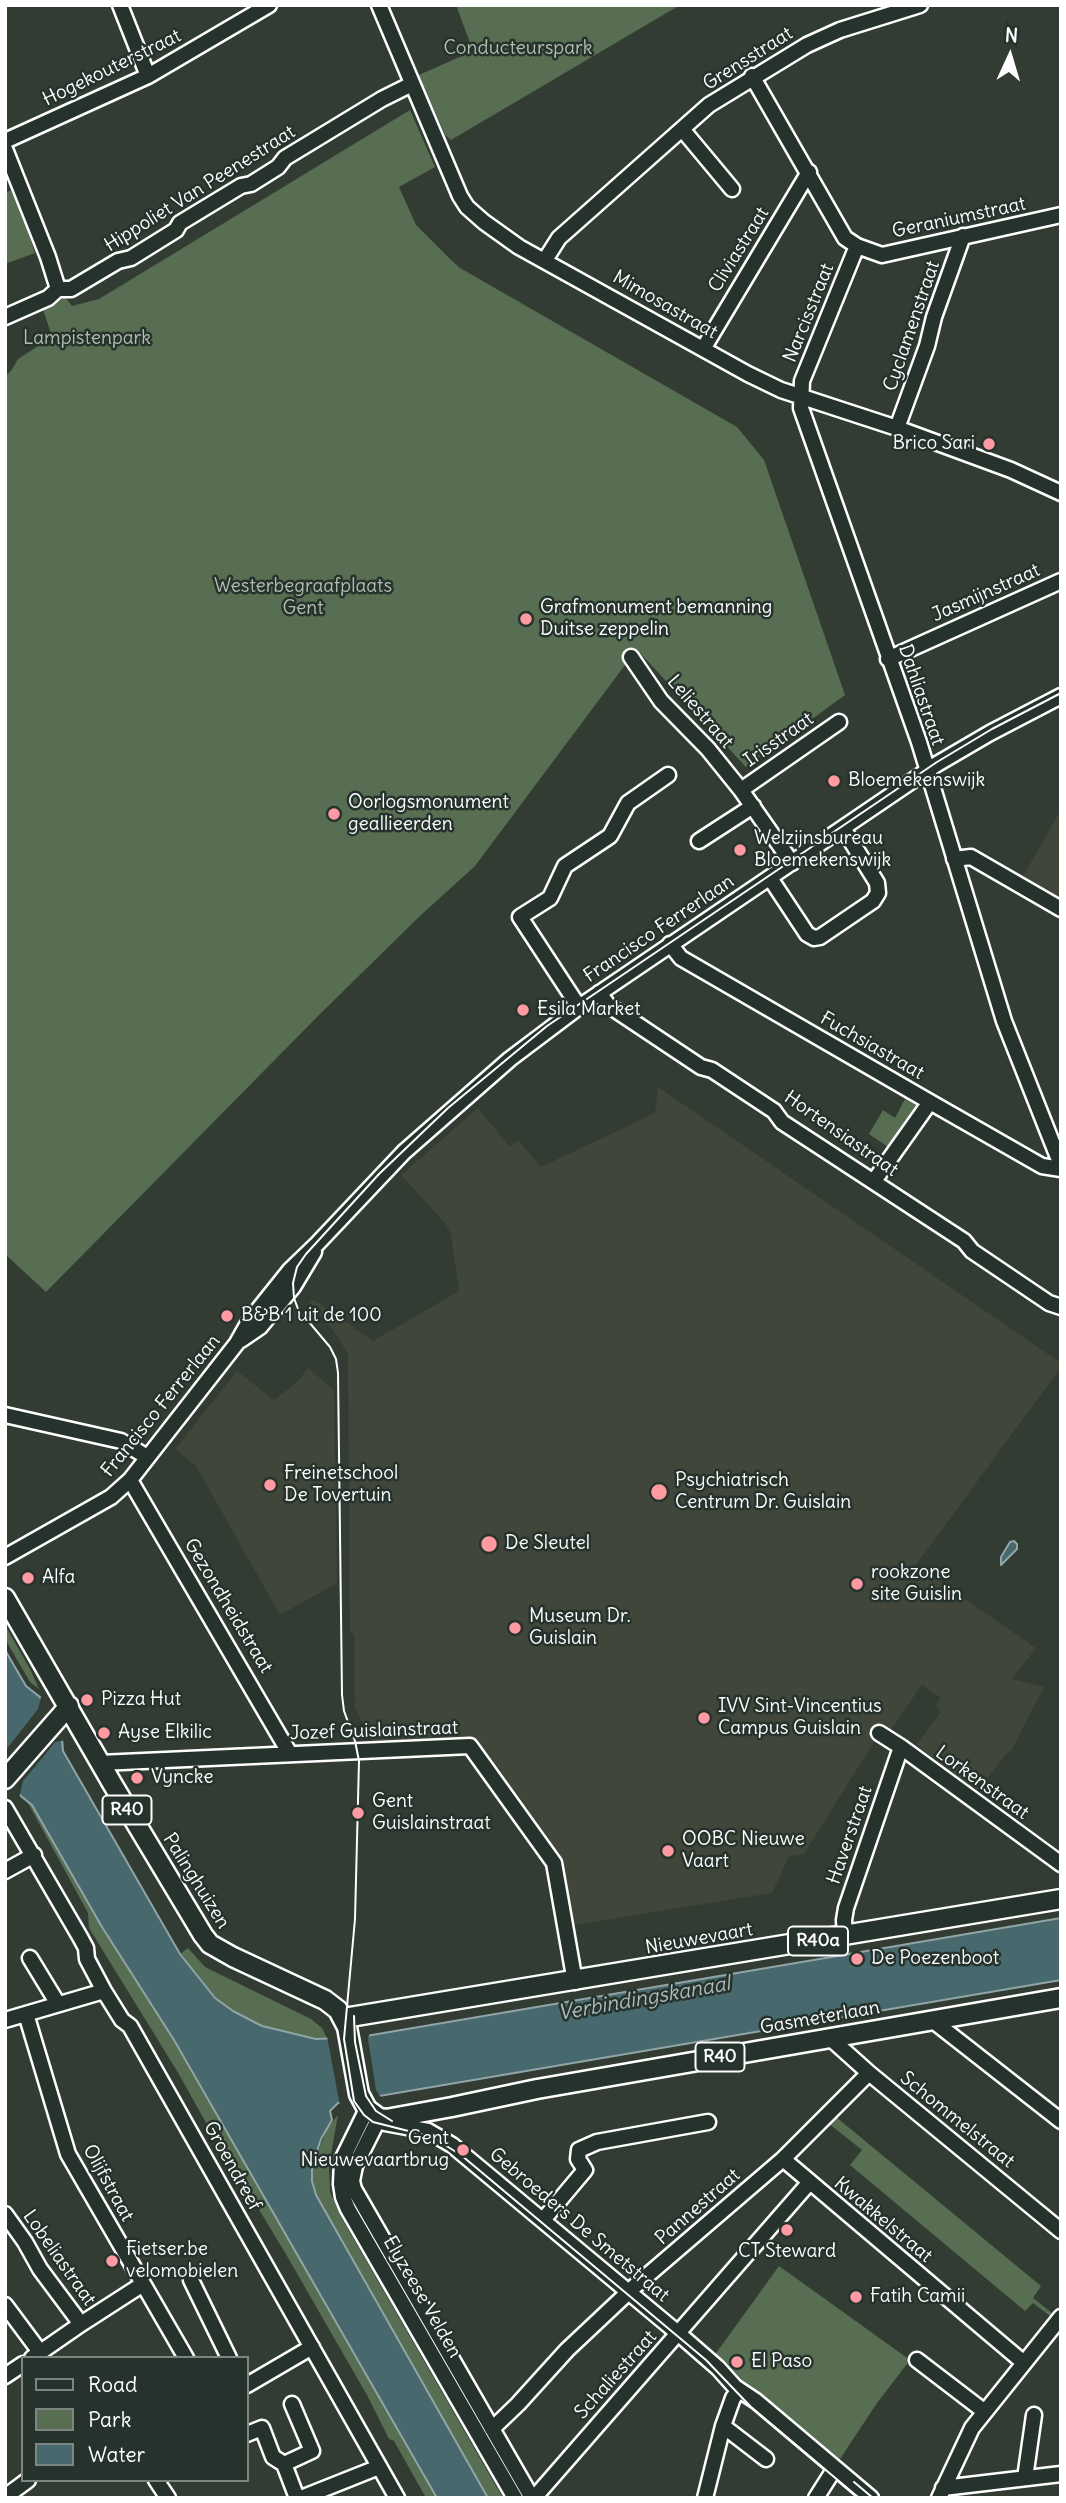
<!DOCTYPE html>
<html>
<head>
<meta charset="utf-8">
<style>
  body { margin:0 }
  #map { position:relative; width:1066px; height:2503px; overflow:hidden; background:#323c33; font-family:Delius,sans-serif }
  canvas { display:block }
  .frame { position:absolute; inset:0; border:7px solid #fff; pointer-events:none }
  .legend { position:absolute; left:21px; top:2356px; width:228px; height:126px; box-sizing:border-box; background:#26332d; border:2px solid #7d8581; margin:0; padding:9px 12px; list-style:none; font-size:21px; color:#fff }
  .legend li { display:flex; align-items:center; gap:14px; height:35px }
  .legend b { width:35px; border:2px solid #7d8581 }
  .north { position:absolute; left:975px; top:21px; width:70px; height:70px; -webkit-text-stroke:5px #26332d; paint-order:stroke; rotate:4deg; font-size:19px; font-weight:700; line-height:28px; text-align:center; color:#fff }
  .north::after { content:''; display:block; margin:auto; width:24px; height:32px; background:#fff; clip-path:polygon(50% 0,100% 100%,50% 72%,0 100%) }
</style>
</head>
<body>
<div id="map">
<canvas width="1066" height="2503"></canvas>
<div class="frame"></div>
<ul class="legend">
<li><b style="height:9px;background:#26332d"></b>Road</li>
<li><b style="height:19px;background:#576e52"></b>Park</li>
<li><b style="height:19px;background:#47686d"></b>Water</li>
</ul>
<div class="north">N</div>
</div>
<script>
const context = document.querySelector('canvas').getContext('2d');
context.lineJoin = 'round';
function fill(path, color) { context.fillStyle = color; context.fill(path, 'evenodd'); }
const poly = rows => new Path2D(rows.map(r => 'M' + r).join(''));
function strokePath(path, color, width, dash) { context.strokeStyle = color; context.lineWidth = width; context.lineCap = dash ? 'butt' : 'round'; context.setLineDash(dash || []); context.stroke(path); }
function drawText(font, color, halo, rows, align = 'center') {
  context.font = font + ' Delius,sans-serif'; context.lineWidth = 5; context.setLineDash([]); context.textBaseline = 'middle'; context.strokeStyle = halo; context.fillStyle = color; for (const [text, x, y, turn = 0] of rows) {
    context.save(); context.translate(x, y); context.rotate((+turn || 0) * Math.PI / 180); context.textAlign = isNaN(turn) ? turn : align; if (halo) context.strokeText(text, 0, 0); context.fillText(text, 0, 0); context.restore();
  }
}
fill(poly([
  [1059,813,1061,814,1061,900,1022,878],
  [658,1087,1061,1363,1061,1367,916,1565,1036,1648,1012,1679,1044,1687,1011,1751,1009,1751,977,1791,916,1745,941,1712,935,1706,941,1698,922,1685,891,1729,884,1726,804,1854,789,1856,772,1893,574,1925,563,1860,477,1739,374,1744,355,1708,354,1634,350,1633,348,1354,335,1333,310,1303,313,1299,373,1341,459,1291,451,1235,446,1224,401,1175,478,1108,509,1146,519,1141,541,1167,655,1113],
  [308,1368,334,1390,337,1583,280,1615,196,1466,175,1449,237,1371,274,1400,297,1382]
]), '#40463a');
fill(poly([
  [456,5,680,5,451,140,445,135,419,75,473,51],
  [410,110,435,167,399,187,416,225,450,259,460,268,737,427,764,460,845,695,746,767,640,653,631,657,475,866,421,915,321,1013,46,1292,5,1254,5,376,11,371,18,359,52,337,43,309,65,297,72,306,99,299],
  [14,189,35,253,5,264,5,193],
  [905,1099,916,1105,888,1147,869,1134,883,1110,895,1118],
  [5,1625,30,1669,39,1689,30,1682,5,1639],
  [20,1795,32,1805,102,1927,174,2040,437,2498,426,2498,394,2441,389,2439,368,2397,287,2256,252,2198,247,2196,177,2071,89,1928,88,1913,28,1803,20,1797],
  [188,1948,205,1967,311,2019,322,2028,328,2040,286,2033,262,2026,233,2011,215,1998,180,1954],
  [830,2112,1041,2286,1033,2298,1052,2313,1050,2316,1033,2303,1025,2311,850,2165,862,2150,823,2119],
  [338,2115,329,2166,330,2192,341,2217,503,2498,488,2498,316,2195,312,2181,312,2166,327,2129],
  [779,2266,910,2360,877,2403,840,2459,747,2388,714,2356]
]), '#576e52');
const water = poly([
  [1014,1541,1017,1544,1017,1549,1001,1565,1001,1557,1010,1542,1014,1541],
  [5,1650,26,1686,40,1697,62,1738,63,1751,180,1954,215,1998,233,2011,262,2026,316,2039,360,2037,1061,1918,1061,1980,338,2103,330,2111,332,2120,321,2139,312,2166,312,2181,316,2195,488,2498,437,2498,174,2040,102,1927,32,1805,16,1792,5,1771,5,1650]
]);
fill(water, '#47686d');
strokePath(water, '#91a4a7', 2);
fill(poly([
  [42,1693,66,1740,55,1742,43,1757,23,1781,19,1798,13,1794,5,1778,5,1751,38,1709],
  [370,2032,368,2039,376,2090,383,2100,340,2106,327,2036]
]), '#323c33');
const minor = poly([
  [120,5,148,76],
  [379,5,460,196,467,207,484,222,519,247,748,374,781,390,897,428,1011,470,1061,493],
  [752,76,845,238,857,246,882,255,1061,215],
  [682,129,732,189],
  [5,141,148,76,269,5],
  [5,149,48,257,58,289],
  [857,246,802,381,801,408,919,742,1004,1021,1061,1165],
  [545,260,559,238,709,105,807,45,840,30,920,5],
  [5,317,48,298,58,289,71,289,118,261,131,258,176,230,180,223,241,186,251,184,278,167,285,158,382,99,412,84],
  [703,349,809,172],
  [897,428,927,346,934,317,963,236],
  [631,657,661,701,708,749,741,790,792,863],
  [888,659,1061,581],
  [741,790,839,722],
  [699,841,753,806],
  [954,859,971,857,1061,909],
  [770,878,807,934,814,938,820,937,873,901,878,893,877,883,843,828],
  [670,944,681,958,930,1102,1042,1166,1061,1169],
  [599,993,608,1005,701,1067,712,1070,774,1111,782,1122,964,1241,972,1251,1049,1303,1061,1307],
  [579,1007,520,917,550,898,565,866,610,836,628,803,668,775],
  [874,1181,930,1102],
  [241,1340,260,1327,293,1287,314,1252],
  [5,1415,121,1441,147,1457],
  [130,1480,290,1754],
  [5,1557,111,1497,130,1480,237,1343,250,1320,290,1270,317,1244,404,1152,510,1059,579,1007,937,764,990,733,1061,696],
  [879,1733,901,1747,1061,1864],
  [100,1763,470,1746,554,1863,575,1982],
  [5,1808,80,1937,86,1948,87,1959,104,1991,122,2020,130,2026,397,2498],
  [5,1871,34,1855],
  [845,1936,844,1920,846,1908,901,1747],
  [30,1958,58,2004],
  [26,2014,68,2154,186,2358],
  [5,2020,104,1991],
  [932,2020,1061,2121],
  [830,2038,869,2073,1061,2231],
  [367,2109,342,2160,341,2184,343,2197,348,2209,515,2498],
  [783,2159,1024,2363],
  [5,2214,25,2242,40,2269,81,2324],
  [543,2220,585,2170,578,2159,579,2150,597,2142,708,2122],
  [191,2280,229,2358],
  [5,2305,40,2352],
  [32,2358,81,2324,143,2284],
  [917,2360,985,2412],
  [5,2376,23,2364],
  [247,2385,312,2347],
  [723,2426,766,2459],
  [492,2429,518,2404,567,2350,635,2286,783,2159,869,2073],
  [247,2434,262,2428,273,2457,284,2464,297,2498],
  [284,2464,312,2451,292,2404],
  [1025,2478,1034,2415],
  [156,2480,168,2498],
  [943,2488,1061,2474],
  [5,2497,28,2480],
  [301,2498,379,2467],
  [532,2498,354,2189,352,2181,355,2166,379,2118,385,2123,428,2131,452,2145,679,2334,718,2368,735,2387,756,2401,871,2498],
  [534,2498,809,2183],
  [705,2498,723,2426,733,2398,739,2390],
  [816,2498,835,2468],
  [939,2498,972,2428,1061,2317]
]);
const major = poly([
  [5,1598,113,1785,203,1935,210,1944,233,1957,325,2000,338,2010,347,2027,359,2094,367,2109,379,2118,386,2119,452,2107,537,2089,1061,1998],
  [5,1779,69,1706],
  [344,2018,1061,1899]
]);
strokePath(minor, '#fff', 19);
strokePath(major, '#fff', 23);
strokePath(minor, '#26332d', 14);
strokePath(major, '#26332d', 18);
strokePath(poly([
  [354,2016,355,2042,366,2096,376,2111,392,2121],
  [854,2482,873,2498],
  [859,2498,751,2407,706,2360,461,2155,432,2137,373,2122,364,2115,354,2101,344,2039,355,1919,359,1761,355,1741,344,1711,342,1695,338,1373,336,1359,330,1347,298,1309,294,1298,293,1283,297,1267,306,1254,379,1174,448,1108,547,1026,937,762,992,729,1061,693]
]), '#fff', 2);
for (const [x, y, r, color] of [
  [989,444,7,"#ff9aa2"],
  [526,619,7,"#ff9aa2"],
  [834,781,7,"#ff9aa2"],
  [334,814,7,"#ff9aa2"],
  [740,850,7,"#ff9aa2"],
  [523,1010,7,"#ff9aa2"],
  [227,1316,7,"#ff9aa2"],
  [270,1485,7,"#ff9aa2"],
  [659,1492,9,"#ff9aa2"],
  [489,1544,9,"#ff9aa2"],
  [28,1578,7,"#ff9aa2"],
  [857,1584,7,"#ff9aa2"],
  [515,1628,7,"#ff9aa2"],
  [87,1700,7,"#ff9aa2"],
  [704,1718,7,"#ff9aa2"],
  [104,1733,7,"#ff9aa2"],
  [137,1778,7,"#ff9aa2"],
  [358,1813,7,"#ff9aa2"],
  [668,1851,7,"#ff9aa2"],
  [857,1959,7,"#ff9aa2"],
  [463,2150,7,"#ff9aa2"],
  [787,2230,7,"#ff9aa2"],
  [112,2261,7,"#ff9aa2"],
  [856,2297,7,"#ff9aa2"],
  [737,2362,7,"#ff9aa2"]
]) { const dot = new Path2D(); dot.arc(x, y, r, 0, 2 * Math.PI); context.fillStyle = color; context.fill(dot); strokePath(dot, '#26332d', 2.5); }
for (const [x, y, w] of [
  [127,1810,49],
  [818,1941,60],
  [720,2057,49]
]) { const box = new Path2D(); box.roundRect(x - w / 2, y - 14.5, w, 29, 5); context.fillStyle = '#26332d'; context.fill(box); strokePath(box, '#fff', 2); }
drawText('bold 18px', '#fff', null, [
  ["R40",127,1810],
  ["R40a",818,1941],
  ["R40",720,2057]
]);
drawText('19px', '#b3beb1', '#26332d', [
  ["Conducteurspark",518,49],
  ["Lampistenpark",87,339],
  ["Westerbegraafplaats",303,587],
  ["Gent",303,609]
]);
drawText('19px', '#fff', '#26332d', [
  ["Grensstraat",748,59,-32],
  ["Hogekouterstraat",112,68,-26],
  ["Hippoliet Van Peenestraat",200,189,-32],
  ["Geraniumstraat",959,218,-12],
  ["Cliviastraat",739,250,-58],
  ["Mimosastraat",665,305,30],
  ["Narcisstraat",809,313,-68],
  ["Cyclamenstraat",912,326,-71],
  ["Jasmijnstraat",986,593,-24],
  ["Dahliastraat",921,695,71],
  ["Leliestraat",700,712,49],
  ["Irisstraat",779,740,-35],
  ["Francisco Ferrerlaan",659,929,-34],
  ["Fuchsiastraat",872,1046,30],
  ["Hortensiastraat",841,1134,35],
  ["Francisco Ferrerlaan",161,1406,-51],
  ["Gezondheidstraat",228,1606,59],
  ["Jozef Guislainstraat",374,1731,-2],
  ["Lorkenstraat",982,1783,36],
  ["Haverstraat",850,1835,-71],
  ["Palinghuizen",196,1881,58],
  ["Nieuwevaart",699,1939,-10],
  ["Gasmeterlaan",820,2018,-10],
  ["Schommelstraat",957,2120,39],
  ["Groendreef",232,2166,61],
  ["Olijfstraat",108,2183,61],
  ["Pannestraat",698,2207,-41],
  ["Kwakkelstraat",883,2220,40],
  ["Gebroeders De Smetstraat",579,2225,40],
  ["Lobeliastraat",59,2258,55],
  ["Elyzeese Velden",422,2297,60],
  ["Schaliestraat",616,2375,-48]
]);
drawText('19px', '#fff', '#26332d', [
  ["Brico Sari",975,444,"right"],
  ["Grafmonument bemanning",540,608],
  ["Duitse zeppelin",540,630],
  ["Bloemekenswijk",848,781],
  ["Oorlogsmonument",348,803],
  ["geallieerden",348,825],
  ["Welzijnsbureau",754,839],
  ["Bloemekenswijk",754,861],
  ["Esila Market",537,1010],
  ["B&B 1 uit de 100",241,1316],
  ["Freinetschool",284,1474],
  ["De Tovertuin",284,1496],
  ["Psychiatrisch",675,1481],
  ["Centrum Dr. Guislain",675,1503],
  ["De Sleutel",505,1544],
  ["rookzone",871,1573],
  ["site Guislin",871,1595],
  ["Alfa",42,1578],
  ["Museum Dr.",529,1617],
  ["Guislain",529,1639],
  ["Pizza Hut",101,1700],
  ["IVV Sint-Vincentius",718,1707],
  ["Campus Guislain",718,1729],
  ["Ayse Elkilic",118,1733],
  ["Vyncke",151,1778],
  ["Gent",372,1802],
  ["Guislainstraat",372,1824],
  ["OOBC Nieuwe",682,1840],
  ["Vaart",682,1862],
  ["De Poezenboot",871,1959],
  ["Gent",449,2139,"right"],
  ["Nieuwevaartbrug",449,2161,"right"],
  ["Fietser.be",126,2250],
  ["velomobielen",126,2272],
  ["CT Steward",787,2252,"center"],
  ["Fatih Camii",870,2297],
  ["El Paso",751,2362]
], 'left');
drawText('italic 21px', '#acbbbd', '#26332d', [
  ["Verbindingskanaal",644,1999,-10]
]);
</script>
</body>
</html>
